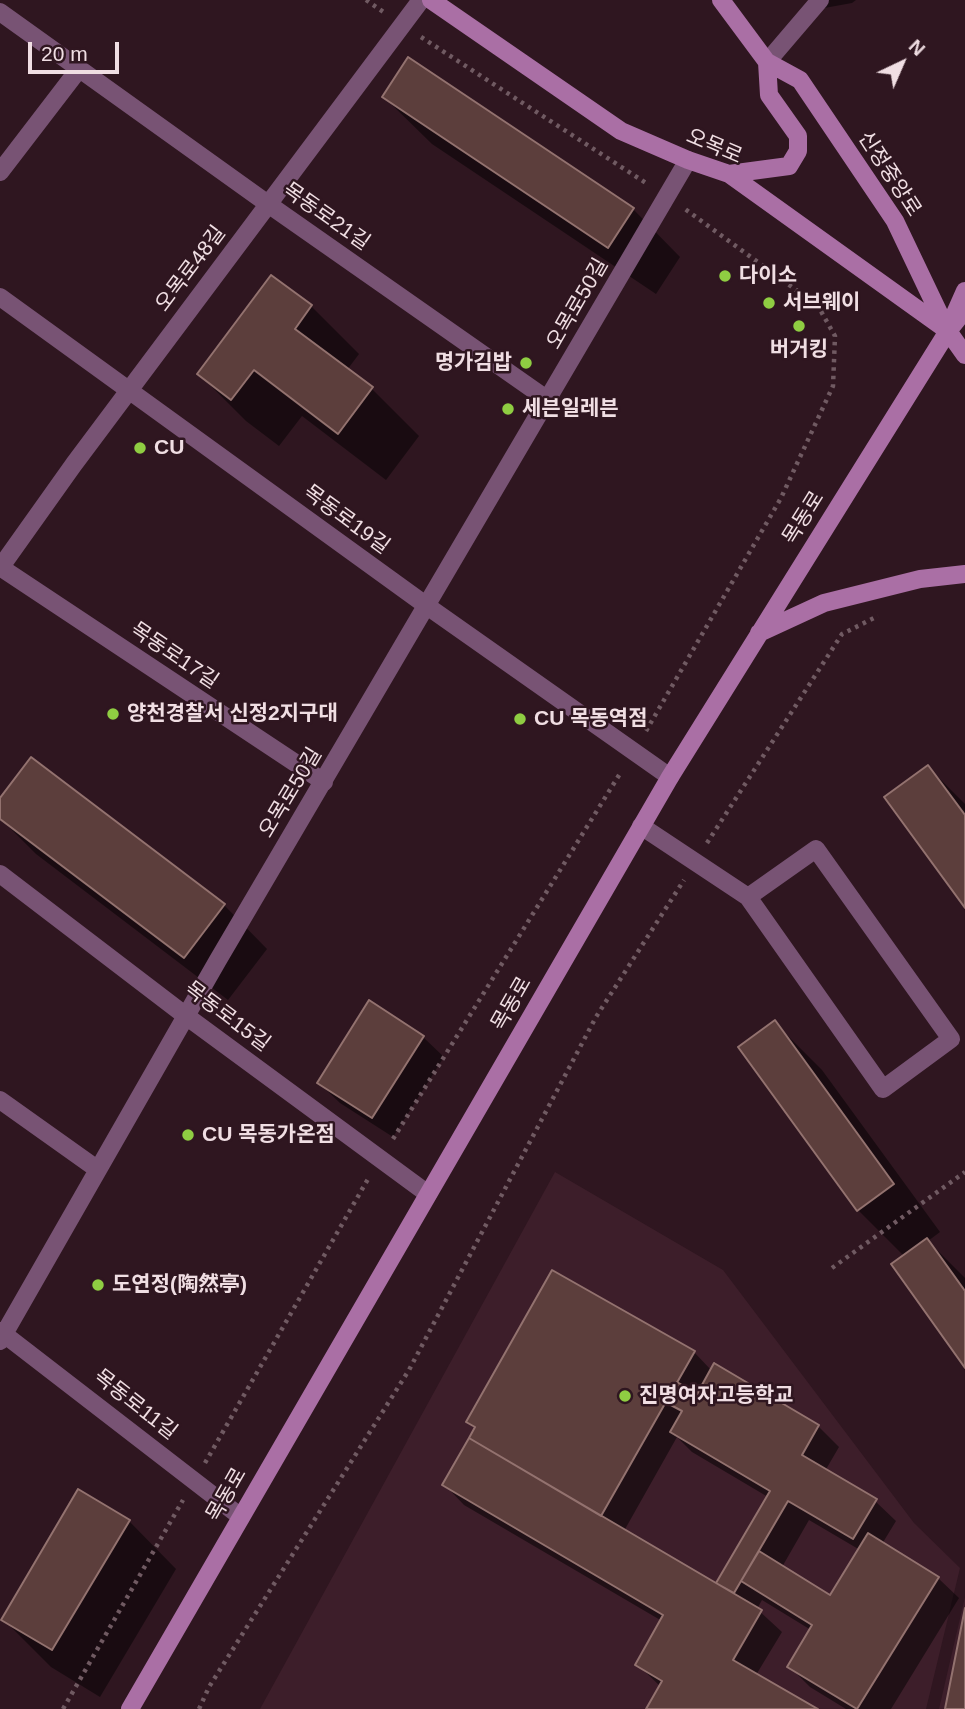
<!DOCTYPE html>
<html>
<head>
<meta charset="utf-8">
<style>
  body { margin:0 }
  #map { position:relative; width:965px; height:1709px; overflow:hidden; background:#2f1620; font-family:Helvetica,sans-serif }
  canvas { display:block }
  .north { position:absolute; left:867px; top:28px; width:70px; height:70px; -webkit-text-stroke:5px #2f1620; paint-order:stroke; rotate:44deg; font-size:19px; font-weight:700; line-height:28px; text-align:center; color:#f0dee3 }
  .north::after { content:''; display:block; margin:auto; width:24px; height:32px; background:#f0dee3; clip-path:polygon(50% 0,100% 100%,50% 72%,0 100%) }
  .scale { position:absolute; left:28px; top:42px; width:91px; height:32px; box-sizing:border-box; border:4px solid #f0dee3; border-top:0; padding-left:9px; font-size:21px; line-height:24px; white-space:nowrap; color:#f0dee3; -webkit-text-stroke:5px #2f1620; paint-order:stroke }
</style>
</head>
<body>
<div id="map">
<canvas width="965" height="1709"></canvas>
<div class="north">N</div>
<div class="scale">20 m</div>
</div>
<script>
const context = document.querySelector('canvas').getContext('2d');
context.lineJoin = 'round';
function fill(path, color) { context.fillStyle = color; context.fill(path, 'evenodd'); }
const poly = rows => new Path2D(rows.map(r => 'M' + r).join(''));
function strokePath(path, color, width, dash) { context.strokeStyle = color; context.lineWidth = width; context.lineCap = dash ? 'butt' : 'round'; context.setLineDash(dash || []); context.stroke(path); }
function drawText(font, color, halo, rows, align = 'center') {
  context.font = font + ' Helvetica,"Noto Sans KR",sans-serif'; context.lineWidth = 5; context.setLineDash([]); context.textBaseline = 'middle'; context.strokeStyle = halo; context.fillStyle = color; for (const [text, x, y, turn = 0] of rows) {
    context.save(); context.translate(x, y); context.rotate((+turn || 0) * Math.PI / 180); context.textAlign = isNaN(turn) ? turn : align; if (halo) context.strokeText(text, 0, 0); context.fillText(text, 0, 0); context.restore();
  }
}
fill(poly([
  [555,1172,723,1270,914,1523,960,1568,926,1709,260,1709],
  [965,1597,965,1709,939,1709]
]), '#3d1e2a');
fill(poly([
  [810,0,856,0,852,3,819,9],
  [384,97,633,209,680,257,656,294,432,144],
  [272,277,311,306,359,354,347,370,372,389,419,436,386,480,302,416,279,446,246,421,199,374],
  [928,767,965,804,965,905],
  [0,801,224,905,267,949,228,1000,36,854,0,818],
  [775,1023,822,1070,940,1232,928,1241,965,1278,965,1365,904,1256,858,1210],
  [423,1037,444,1057,393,1137,340,1103,319,1083],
  [694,1352,712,1371,715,1365,818,1426,839,1447,825,1471,875,1501,896,1521,882,1544,938,1578,959,1598,891,1709,846,1709,810,1687,789,1666,811,1630,762,1600,757,1609,782,1632,756,1675,814,1709,648,1709,661,1687,637,1664,662,1621,464,1505,444,1484,476,1429,468,1421],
  [677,1437,692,1452,768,1497,716,1585,624,1531],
  [809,1520,860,1550,831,1598,782,1567],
  [129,1521,176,1569,100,1697,51,1667,3,1619]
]), '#0007');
const building = poly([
  [408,57,634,208,608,248,382,97,408,57],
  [271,275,312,305,295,329,373,387,338,434,254,370,231,400,197,374,271,275],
  [31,757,225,904,184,958,0,819,0,798,31,757],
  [928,765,965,815,965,908,884,797,928,765],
  [369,1000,424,1036,372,1118,317,1083,369,1000],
  [775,1020,894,1184,857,1211,738,1047,775,1020],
  [927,1238,965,1291,965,1368,891,1264,927,1238],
  [552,1270,695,1351,601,1516,469,1438,475,1427,466,1422,552,1270],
  [714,1363,819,1425,802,1455,877,1499,853,1539,788,1501,734,1593,716,1583,770,1491,670,1432,682,1411,665,1402,677,1382,697,1394,714,1363],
  [469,1438,762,1610,733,1660,818,1709,646,1709,662,1681,635,1665,663,1615,442,1485,469,1438],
  [78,1489,130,1520,52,1650,1,1620,78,1489],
  [868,1533,939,1577,857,1709,787,1667,812,1625,741,1581,759,1551,830,1595,868,1533],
  [965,1608,965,1709,945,1709,965,1608]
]);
fill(building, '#5c3e3c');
strokePath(building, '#93726f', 2);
strokePath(poly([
  [366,0,385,13],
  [421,37,649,185],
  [646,731,781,498,833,386,835,336,818,306,685,209],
  [707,843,842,634,878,616],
  [393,1139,621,772],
  [832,1268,965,1172],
  [205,1463,368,1179],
  [63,1709,183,1500],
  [199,1709,209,1687,409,1370,596,1017,684,880]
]), '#705a62', 4.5, [3.5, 5]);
strokePath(poly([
  [0,172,79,69],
  [641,826,748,897,883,1089,951,1039,816,849,748,897]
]), '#785374', 18);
strokePath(poly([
  [0,12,268,204,548,400],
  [767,62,820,0],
  [0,297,427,606,670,777],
  [0,567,324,782],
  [0,568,74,464,421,0],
  [0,874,186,1016,428,1194],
  [0,1100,97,1169],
  [0,1331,241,1517],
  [0,1341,218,960,688,160]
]), '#785374', 18);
strokePath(poly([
  [431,0,621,131,688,160,729,174,948,331,965,355],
  [721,0,767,62,800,80,895,221,947,330],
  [729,174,789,166,798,151,798,136,769,95,767,62],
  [953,318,965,291],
  [759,633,824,603,920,579,965,574],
  [130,1709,670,777,948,331,965,310]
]), '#aa6fa5', 18);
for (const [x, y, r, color] of [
  [725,276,7,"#8fcd42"],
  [769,303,7,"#8fcd42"],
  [799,326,7,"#8fcd42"],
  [526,363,7,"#8fcd42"],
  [508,409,7,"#8fcd42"],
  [140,448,7,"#8fcd42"],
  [113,714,7,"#8fcd42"],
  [520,719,7,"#8fcd42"],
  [188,1135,7,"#8fcd42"],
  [98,1285,7,"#8fcd42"],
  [625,1396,7,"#8fcd42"]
]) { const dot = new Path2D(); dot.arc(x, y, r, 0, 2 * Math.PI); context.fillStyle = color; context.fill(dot); strokePath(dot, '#2f1620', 2.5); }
drawText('21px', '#f0dee3', '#2f1620', [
  ["오목로",714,147,23],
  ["신정중앙로",889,174,57],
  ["목동로21길",326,217,35],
  ["오목로48길",191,269,-53],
  ["오목로50길",578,304,-60],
  ["목동로",804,518,-58],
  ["목동로19길",346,520,36],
  ["목동로17길",174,656,34],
  ["오목로50길",291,793,-59],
  ["목동로",512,1004,-60],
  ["목동로15길",227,1017,37],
  ["목동로11길",135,1405,38],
  ["목동로",227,1495,-60]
]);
drawText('bold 21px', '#f0dee3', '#2f1620', [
  ["다이소",739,276],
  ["서브웨이",783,303],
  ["버거킹",799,350,"center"],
  ["명가김밥",512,363,"right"],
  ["세븐일레븐",522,409],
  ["CU",154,448],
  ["양천경찰서 신정2지구대",127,714],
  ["CU 목동역점",534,719],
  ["CU 목동가온점",202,1135],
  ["도연정(陶然亭)",112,1285],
  ["진명여자고등학교",639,1396]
], 'left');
</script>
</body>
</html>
